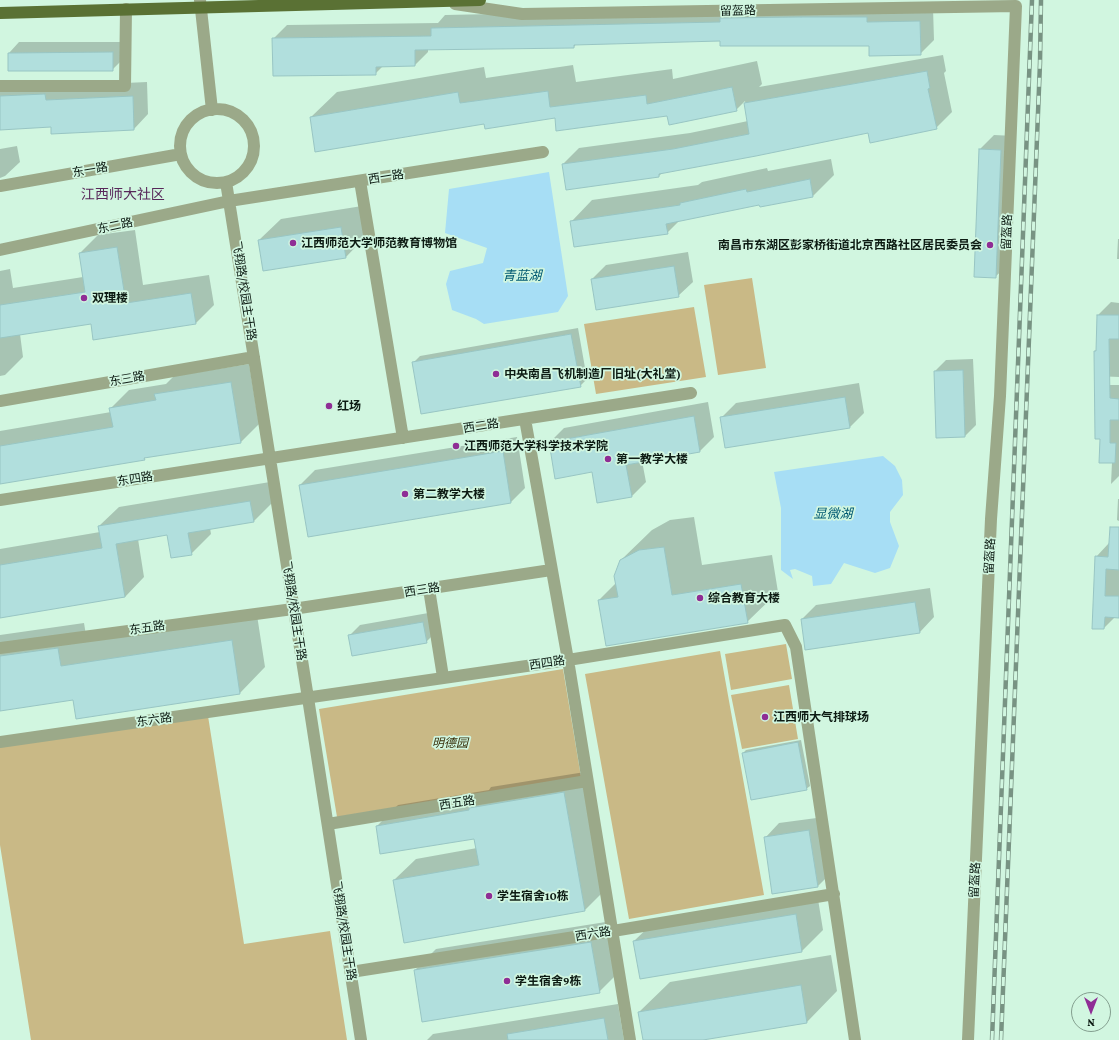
<!DOCTYPE html>
<html>
<head>
<meta charset="utf-8">
<style>
  body { margin:0 }
  #map { position:relative; width:1119px; height:1040px; overflow:hidden; background:#d1f6e0; font-family:"Crimson Pro",serif }
  canvas { display:block }
  .north { position:absolute; left:1071px; top:992px; width:40px; height:40px; box-sizing:border-box; background:#d1f6e0; border:1px solid #839e8e; border-radius:50%; rotate:180deg; font-size:11px; font-weight:700; line-height:16px; text-align:center; color:#0d1b13 }
  .north::after { content:''; display:block; margin:auto; width:14px; height:18px; background:#8f2d95; clip-path:polygon(50% 0,100% 100%,50% 72%,0 100%) }
</style>
</head>
<body>
<div id="map">
<canvas width="1119" height="1040"></canvas>
<div class="north">N</div>
</div>
<script>
const context = document.querySelector('canvas').getContext('2d');
context.lineJoin = 'round';
function fill(path, color) { context.fillStyle = color; context.fill(path, 'evenodd'); }
const poly = rows => new Path2D(rows.map(r => 'M' + r).join(''));
function strokePath(path, color, width, dash) { context.strokeStyle = color; context.lineWidth = width; context.lineCap = dash ? 'butt' : 'round'; context.setLineDash(dash || []); context.stroke(path); }
function drawText(font, color, halo, rows, align = 'center') {
  context.font = font + ' "Crimson Pro","Noto Sans SC",serif'; context.lineWidth = 3.5; context.setLineDash([]); context.textBaseline = 'middle'; context.strokeStyle = halo; context.fillStyle = color; for (const [text, x, y, turn = 0] of rows) {
    context.save(); context.translate(x, y); context.rotate((+turn || 0) * Math.PI / 180); context.textAlign = isNaN(turn) ? turn : align; if (halo) context.strokeText(text, 0, 0); context.fillText(text, 0, 0); context.restore();
  }
}
fill(poly([
  [752,278,766,368,718,375,704,285],
  [694,307,706,377,596,394,584,324],
  [786,644,792,679,731,690,725,654],
  [720,651,764,895,629,919,585,674],
  [563,669,581,777,337,817,319,709],
  [789,685,798,739,742,749,731,695],
  [208,716,244,944,330,931,347,1040,31,1040,0,845,0,745]
]), '#c9b986');
fill(poly([
  [549,172,568,296,558,312,484,324,476,319,452,310,446,284,450,271,483,263,487,248,445,233,449,189],
  [883,456,895,466,902,480,903,495,890,512,890,522,899,546,890,568,875,573,844,563,831,584,813,586,812,576,795,569,790,570,793,579,781,570,781,508,774,472]
]), '#a7def5');
fill(poly([
  [933,8,934,40,920,54,870,45,721,40,577,43,574,47,428,49,428,52,415,65,383,66,375,74,273,39,287,25,438,23,445,15,731,9],
  [19,42,123,42,123,59,112,70,9,70,9,53],
  [943,55,946,71,944,73,952,112,936,128,868,132,663,172,659,176,563,164,579,148,690,133,748,121,745,101,736,110,668,115,556,117,485,122,311,117,337,92,484,67,486,78,573,65,576,82,672,69,673,79,757,61,762,84,759,87],
  [147,82,148,114,134,129,52,132,52,126,0,129,0,83,60,86],
  [994,135,1015,136,1010,263,995,277,980,149],
  [17,146,20,162,5,176,0,178,0,149],
  [831,159,834,175,813,196,760,206,760,204,680,220,667,233,571,222,592,200,698,185,702,182,767,168,768,171],
  [362,206,367,235,346,257,264,270,259,240,281,219],
  [135,230,143,285,209,275,214,305,196,323,92,323,20,334,23,357,5,375,0,376,0,271,10,269,13,288,83,277,80,253,98,235],
  [1118,239,1119,239,1119,259,1117,259],
  [688,252,693,282,678,296,592,279,606,265],
  [1111,302,1119,303,1119,377,1095,376,1095,351,1097,349,1098,315],
  [578,328,587,379,580,386,413,363,420,356],
  [973,359,976,425,965,436,935,371,946,360],
  [249,364,259,424,241,442,146,457,144,459,0,483,0,431,111,412,111,408,129,390,166,384,174,376],
  [859,383,864,413,850,427,721,418,736,403],
  [1109,385,1119,385,1119,476,1111,484,1112,462,1101,438],
  [708,402,714,437,700,451,642,461,646,482,632,496,550,442,564,428],
  [517,437,525,488,511,502,300,485,315,470],
  [270,482,273,502,254,521,210,528,211,534,191,554,168,534,138,539,144,577,125,597,0,617,0,549,100,532,99,526,119,507],
  [1118,499,1119,499,1119,521,1117,520],
  [694,517,702,565,772,555,778,592,747,622,599,600,616,583,621,560,652,530,670,520],
  [1119,538,1119,617,1115,617,1104,628,1096,557,1109,543],
  [930,588,934,617,920,632,802,619,816,605],
  [434,612,437,631,426,642,349,636,360,625],
  [257,615,265,667,240,693,74,699,0,710,0,635,84,623,87,641],
  [801,740,810,786,806,789,743,753,746,750],
  [585,772,606,889,585,910,394,880,416,859,477,848,475,838,377,826,398,805,489,790,491,787],
  [824,817,832,872,818,886,765,838,779,823],
  [817,893,823,930,802,951,641,978,634,941,656,920],
  [612,921,620,971,599,992,415,970,436,949],
  [831,955,837,991,807,1022,697,1040,644,1040,639,1012,670,982],
  [618,1004,624,1040,427,1040,433,1034]
]), '#0003');
const building = poly([
  [801,17,867,17,867,22,920,21,921,55,869,56,869,46,720,46,720,41,574,45,574,48,415,50,415,66,376,67,376,75,273,76,272,38,431,36,431,28,720,22,720,18,801,17],
  [113,52,113,71,8,71,8,53,113,52],
  [927,71,930,88,928,89,937,129,870,143,868,133,756,156,659,174,659,177,566,190,562,164,673,149,749,134,744,103,927,71],
  [732,87,737,111,669,125,667,116,556,131,555,118,485,129,484,124,315,152,310,117,458,92,460,103,548,91,550,107,646,95,647,104,732,87],
  [45,94,46,100,133,96,134,130,51,134,51,127,0,130,0,96,45,94],
  [979,149,1001,150,996,278,974,277,979,149],
  [810,179,813,197,760,207,759,205,666,224,668,234,574,247,570,221,680,205,680,203,746,189,747,192,810,179],
  [341,227,346,258,263,271,258,240,341,227],
  [117,247,126,303,191,293,196,324,93,340,91,324,0,338,0,305,85,292,79,253,117,247],
  [674,266,679,297,596,310,591,279,674,266],
  [1097,315,1119,315,1119,339,1109,339,1110,398,1119,399,1119,420,1110,420,1110,443,1116,443,1115,463,1099,463,1100,439,1095,439,1094,351,1096,351,1097,315],
  [571,334,581,387,421,414,412,362,571,334],
  [963,370,965,437,936,438,934,371,963,370],
  [231,382,241,443,144,458,145,460,0,484,0,446,113,427,109,408,156,400,154,394,231,382],
  [845,397,850,428,725,448,720,417,845,397],
  [694,416,700,452,626,465,632,497,597,503,592,472,555,479,549,442,694,416],
  [503,451,511,503,308,537,299,485,503,451],
  [250,501,254,522,188,533,192,555,171,558,167,535,116,544,125,597,0,618,0,565,102,548,98,526,250,501],
  [1110,527,1119,527,1119,570,1106,569,1105,596,1119,596,1119,618,1105,617,1104,629,1092,629,1095,556,1108,557,1110,527],
  [664,547,672,595,741,584,748,623,606,646,598,600,618,597,614,576,620,560,639,550,664,547],
  [915,602,920,633,805,650,801,619,915,602],
  [423,622,427,643,352,656,348,635,423,622],
  [232,640,240,694,76,719,73,700,0,711,0,656,58,648,61,666,232,640],
  [798,742,807,790,751,800,742,753,798,742],
  [564,792,585,911,404,943,393,880,479,865,474,839,380,854,376,826,469,810,469,808,564,792],
  [809,830,818,887,772,894,764,837,809,830],
  [796,914,802,952,640,979,633,941,796,914],
  [591,942,600,993,422,1022,414,970,591,942],
  [801,985,807,1023,703,1040,643,1040,638,1012,801,985],
  [604,1018,608,1040,508,1040,507,1034,604,1018]
]);
fill(building, '#b1dfdd');
strokePath(building, '#98c5c3', 1);
strokePath(poly([
  [200,0,212,110],
  [455,4,522,14,1016,6,1000,396,991,519,968,1040],
  [0,86,125,86,126,9],
  '180 146a37 37 0 1 1 74 0a37 37 0 1 1-74 0Z',
  [360,181,403,438],
  [226,182,308,698,361,1040],
  [0,186,181,154],
  [0,250,229,201,543,152],
  [0,401,254,357],
  [525,419,568,660,630,1040],
  [0,500,691,393],
  [429,589,443,677],
  [0,648,293,609,551,570],
  [0,742,568,660,785,625,796,647,855,1040],
  [328,824,587,781],
  [351,972,613,931,834,894]
]), '#9ba989', 12);
strokePath(poly([
  [0,13,480,0]
]), '#5a7134', 12);
const rail = poly([
  [992,1040,1032,0],
  [1001,1040,1040,63,1041,0]
]);
strokePath(rail, '#789383', 4.5);
strokePath(rail, '#d1f6e0', 3, [9]);
for (const [x, y, r, color] of [
  [293,243,4,"#8f2d95"],
  [990,245,4,"#8f2d95"],
  [84,298,4,"#8f2d95"],
  [496,374,4,"#8f2d95"],
  [329,406,4,"#8f2d95"],
  [456,446,4,"#8f2d95"],
  [608,459,4,"#8f2d95"],
  [405,494,4,"#8f2d95"],
  [700,598,4,"#8f2d95"],
  [765,717,4,"#8f2d95"],
  [489,896,4,"#8f2d95"],
  [507,981,4,"#8f2d95"]
]) { const dot = new Path2D(); dot.arc(x, y, r, 0, 2 * Math.PI); context.fillStyle = color; context.fill(dot); strokePath(dot, '#d1f6e0', 1.5); }
drawText('12px', '#0d1b13', '#d1f6e0', [
  ["留盔路",738,11,-1],
  ["东一路",90,170,-10],
  ["西一路",386,177,-9],
  ["东二路",115,226,-12],
  ["留盔路",1007,232,-88],
  ["飞翔路/校园主干路",244,291,81],
  ["东三路",127,379,-10],
  ["西二路",481,426,-9],
  ["东四路",135,479,-9],
  ["留盔路",990,556,-87],
  ["西三路",422,590,-9],
  ["飞翔路/校园主干路",294,611,81],
  ["东五路",147,628,-8],
  ["西四路",547,663,-8],
  ["东六路",154,720,-8],
  ["西五路",457,803,-9],
  ["留盔路",975,880,-87],
  ["飞翔路/校园主干路",344,931,81],
  ["西六路",593,934,-9]
]);
drawText('bold 12px', '#0d1b13', '#d1f6e0', [
  ["江西师范大学师范教育博物馆",301,243],
  ["南昌市东湖区彭家桥街道北京西路社区居民委员会",982,245,"right"],
  ["双理楼",92,298],
  ["中央南昌飞机制造厂旧址(大礼堂)",504,374],
  ["红场",337,406],
  ["江西师范大学科学技术学院",464,446],
  ["第一教学大楼",616,459],
  ["第二教学大楼",413,494],
  ["综合教育大楼",708,598],
  ["江西师大气排球场",773,717],
  ["学生宿舍10栋",497,896],
  ["学生宿舍9栋",515,981]
], 'left');
drawText('italic 12px', '#392f0a', '#d1f6e0', [
  ["明德园",450,743]
]);
drawText('italic 13px', '#005972', '#d1f6e0', [
  ["青蓝湖",522,276],
  ["显微湖",833,514]
]);
drawText('14px', '#572759', '#d1f6e0', [
  ["江西师大社区",123,195]
]);
</script>
</body>
</html>
